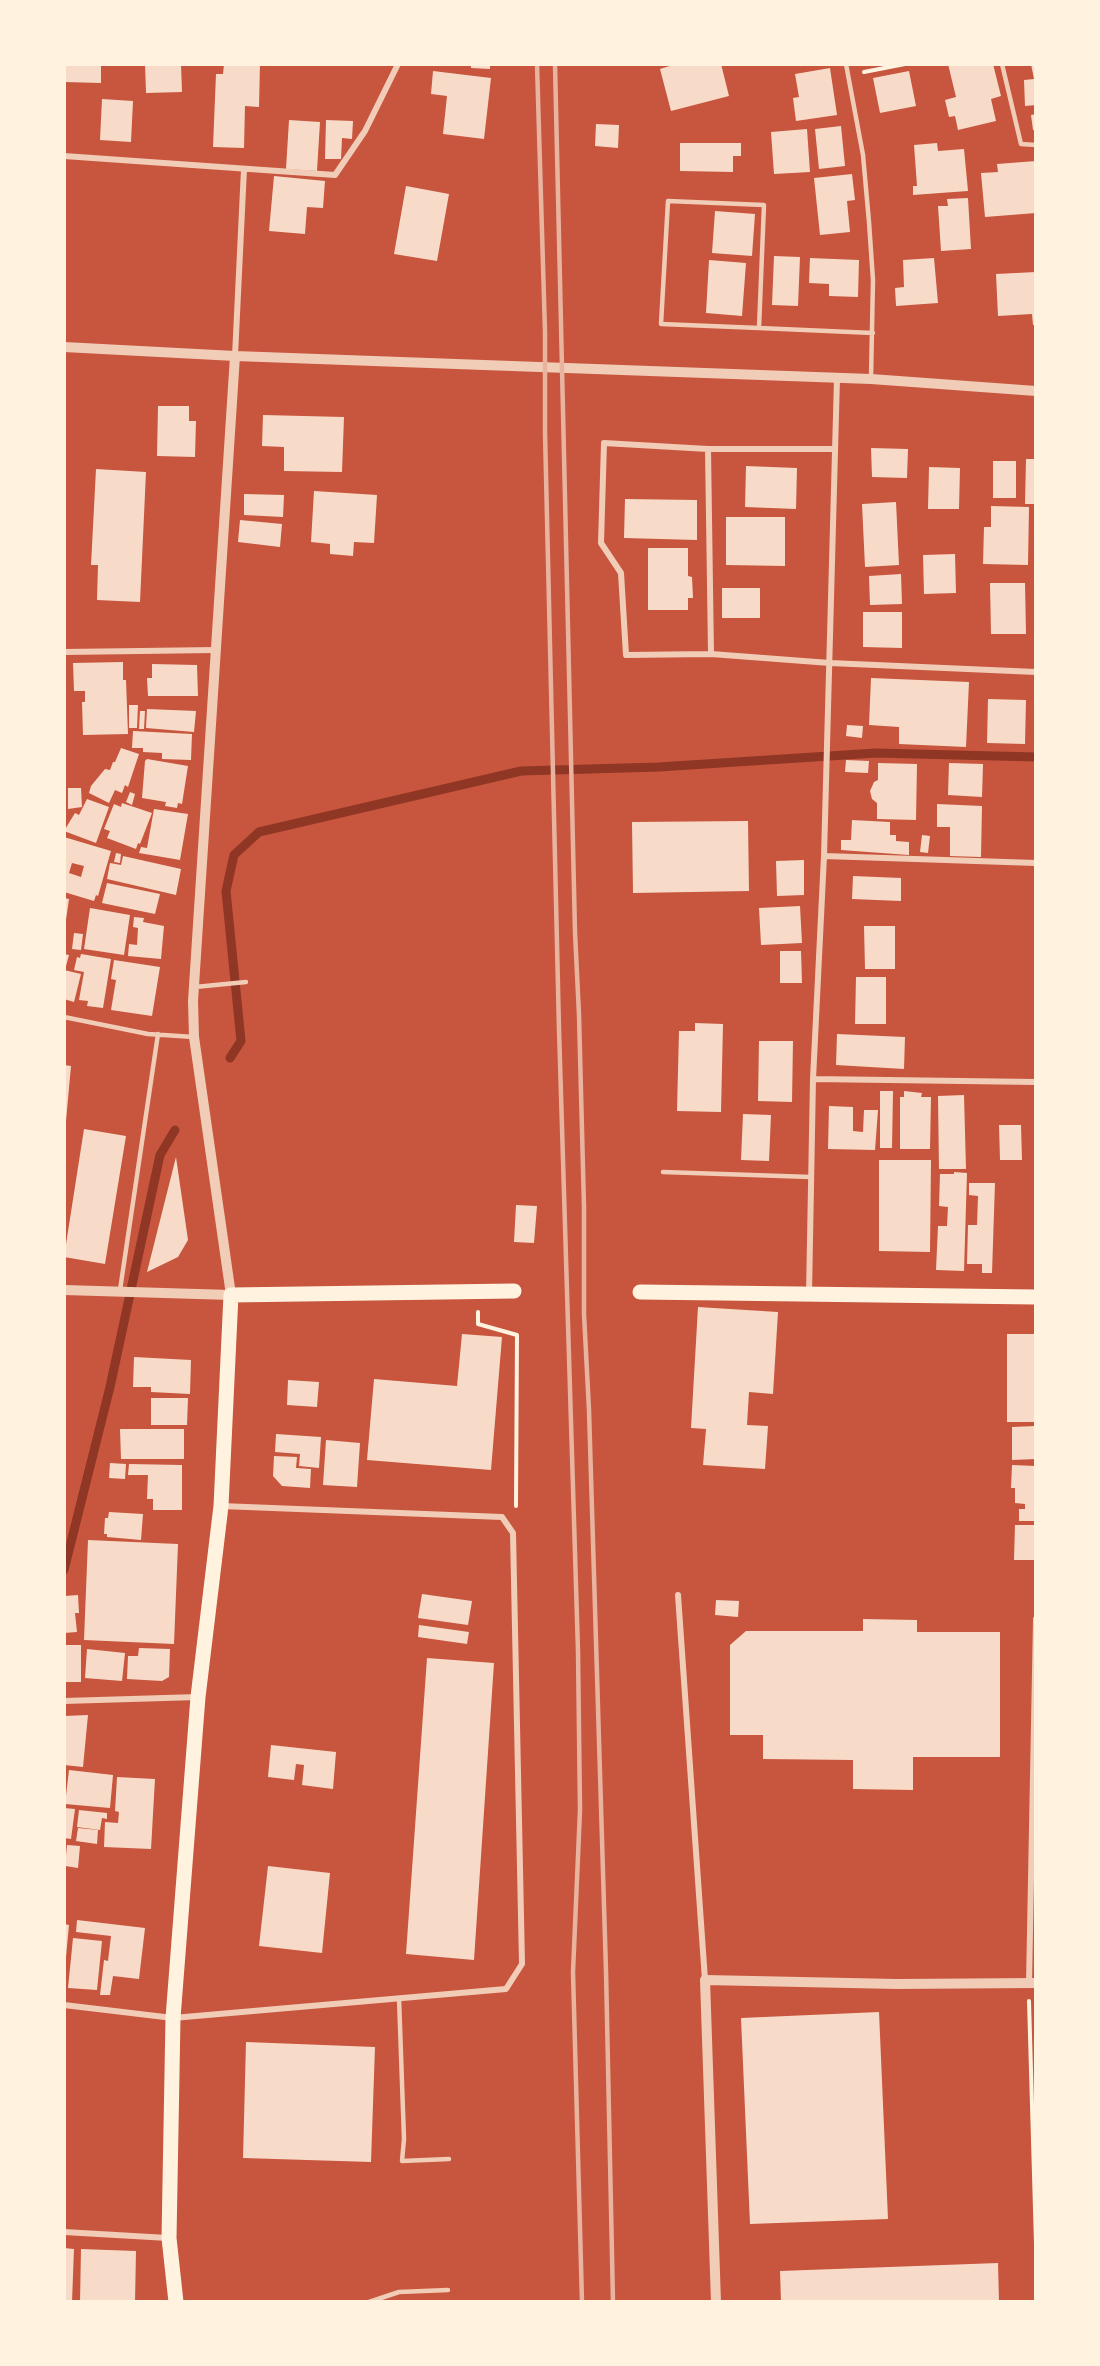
<!DOCTYPE html>
<html>
<head>
<meta charset="utf-8">
<style>
  body { margin:0 }
  #map { position:relative; width:1100px; height:2366px; overflow:hidden; background:#c8553d; font-family:Figtree,sans-serif }
  canvas { display:block }
  .frame { position:absolute; inset:0; border:66px solid #fff3e0; pointer-events:none }
</style>
</head>
<body>
<div id="map">
<canvas width="1100" height="2366"></canvas>
<div class="frame"></div>
</div>
<script>
const context = document.querySelector('canvas').getContext('2d');
context.lineJoin = 'round';
const poly = rows => new Path2D(rows.map(r => 'M' + r).join(''));
function strokePath(path, color, width, dash) { context.strokeStyle = color; context.lineWidth = width; context.lineCap = dash ? 'butt' : 'round'; context.setLineDash(dash || []); context.stroke(path); }
function fill(path, color) { context.fillStyle = color; context.fill(path, 'evenodd'); }
strokePath(poly([
  [230,1058,241,1041,226,891,234,855,259,832,521,771,659,767,876,753,1036,757],
  [64,1570,110,1387,160,1155,175,1130]
]), '#8f3625', 9);
fill(poly([
  [64,64,101,64,101,83,64,82],
  [145,64,181,64,182,92,146,93],
  [224,64,260,64,259,107,245,106,244,148,213,147,216,74,223,74],
  [471,64,490,64,490,69,471,68],
  [676,64,721,64,729,96,671,111,660,69],
  [948,64,993,64,1001,96,991,99,996,121,958,130,955,116,949,117,945,100,956,97],
  [1031,64,1036,64,1036,105,1025,106,1024,80,1034,79],
  [830,68,837,115,796,121,793,98,799,97,795,74],
  [433,71,491,78,484,139,443,134,447,96,431,94],
  [909,71,916,106,880,113,873,78],
  [102,99,133,101,131,142,100,140],
  [1036,114,1036,130,1033,130,1031,115],
  [289,120,320,122,317,171,286,169],
  [326,120,353,121,352,139,342,138,341,159,325,159],
  [596,124,619,125,618,148,595,146],
  [841,126,845,166,819,169,815,129],
  [807,129,810,172,774,174,771,132],
  [680,143,741,143,741,156,733,156,733,172,680,171],
  [937,143,938,151,964,149,968,191,913,195,913,186,917,186,914,145],
  [1036,161,1036,213,985,217,981,173,998,172,997,164],
  [852,174,855,200,847,201,850,232,820,235,814,178],
  [274,176,325,181,323,208,307,207,305,234,269,231],
  [406,186,449,194,437,261,394,254],
  [968,198,971,249,941,251,938,206,948,206,947,199],
  [715,211,755,214,752,256,712,253],
  [774,256,800,257,798,306,772,305],
  [810,258,859,260,858,297,829,296,829,284,809,283],
  [934,258,938,303,896,306,895,288,904,287,903,260],
  [709,260,746,263,742,316,706,313],
  [1036,272,1036,325,1033,325,1032,314,998,316,996,274],
  [158,406,189,406,189,421,196,421,195,457,157,456],
  [263,415,344,417,342,472,284,471,284,447,262,446],
  [871,448,908,449,907,478,872,477],
  [1026,459,1036,459,1036,504,1025,504],
  [993,461,1016,461,1016,498,993,498],
  [746,466,797,468,796,509,745,507],
  [929,467,960,468,959,509,928,509],
  [96,469,146,472,140,602,97,600,98,565,91,565],
  [314,491,377,495,374,543,354,542,353,556,330,554,330,544,311,542],
  [244,494,284,495,283,517,244,515],
  [625,499,697,500,697,540,624,538],
  [896,502,899,565,865,567,862,504],
  [991,506,1029,507,1028,565,983,564,984,527,991,527],
  [726,517,785,517,785,566,726,565],
  [240,520,282,524,280,547,238,542],
  [648,548,688,548,688,576,692,577,693,598,688,598,688,610,648,610],
  [955,554,956,593,924,594,923,555],
  [901,574,902,604,870,605,869,576],
  [990,583,1025,583,1026,634,991,634],
  [722,588,760,588,760,618,722,618],
  [863,612,902,612,902,648,863,647],
  [123,662,123,680,126,680,128,734,83,735,82,702,85,702,85,691,74,691,73,663],
  [152,664,197,665,198,696,148,696,147,678,152,678],
  [871,678,969,682,966,747,899,744,899,727,869,725],
  [988,699,1026,700,1025,744,987,743],
  [129,705,138,705,137,728,129,728],
  [147,709,196,711,194,732,146,728],
  [140,711,145,711,144,729,139,729],
  [847,725,863,726,862,738,846,736],
  [133,731,192,734,191,760,162,759,162,753,143,752,143,748,132,748],
  [121,748,139,754,128,787,125,785,122,793,115,790,109,803,89,793,91,786,105,769,110,770,113,762,115,762],
  [147,759,188,766,182,804,178,803,177,808,165,806,166,802,142,798,145,761],
  [846,760,869,761,868,773,845,772],
  [878,763,917,764,916,820,877,819,877,803,872,799,870,791,874,782,878,780],
  [949,763,983,764,982,797,948,795],
  [68,788,81,788,82,807,68,809],
  [130,792,135,794,132,805,126,802],
  [87,799,109,807,96,843,64,831,75,813,79,815],
  [122,803,152,813,140,844,138,843,136,849,107,838,110,831,104,829,114,804,121,807],
  [937,804,982,806,981,857,950,856,950,827,937,827],
  [154,809,188,814,180,860,139,853,141,847,147,848],
  [852,820,890,822,890,835,896,835,896,841,909,842,909,855,841,850,841,840,851,840],
  [748,821,749,891,633,893,632,822],
  [922,835,930,836,928,853,920,852],
  [64,837,111,851,98,896,96,895,94,901,64,892],
  [72,863,84,866,81,877,69,873],
  [116,853,121,854,120,863,114,862],
  [123,856,181,869,176,895,107,879,110,863,121,865],
  [804,860,804,895,777,896,776,861],
  [853,876,901,878,901,901,852,899],
  [107,883,160,894,155,914,102,903],
  [64,898,69,899,66,920,64,920],
  [800,906,802,943,761,945,759,908],
  [90,908,130,915,124,955,84,949],
  [134,917,144,918,143,922,164,926,161,959,128,956,129,944,137,945,138,928,133,927],
  [864,926,895,926,895,969,865,969],
  [74,933,83,934,81,950,72,949],
  [780,951,801,951,802,983,780,983],
  [64,954,69,955,66,966,64,965],
  [81,954,111,959,103,1008,87,1006,88,1001,79,1000,84,972,74,970,77,957,80,958],
  [114,960,160,967,152,1016,111,1010,116,980,111,979],
  [64,970,81,974,74,1002,64,999],
  [856,977,886,977,886,1024,855,1024],
  [695,1023,723,1024,721,1112,677,1111,679,1031,695,1031],
  [837,1034,905,1037,904,1069,836,1065],
  [759,1041,793,1041,792,1102,758,1101],
  [64,1065,71,1066,66,1121,64,1121],
  [880,1091,893,1091,892,1148,880,1148],
  [904,1091,922,1093,921,1097,931,1097,930,1149,900,1149,900,1097,904,1097],
  [964,1095,966,1169,939,1169,938,1096],
  [829,1106,853,1107,853,1131,863,1132,864,1110,878,1110,875,1150,828,1149],
  [743,1114,771,1115,769,1161,741,1160],
  [999,1125,1021,1125,1022,1160,1000,1160],
  [84,1129,126,1136,105,1264,64,1257],
  [176,1157,188,1240,178,1257,147,1272],
  [879,1160,931,1160,930,1252,879,1251],
  [954,1172,967,1173,964,1271,936,1270,938,1226,947,1226,948,1207,939,1206,940,1174,954,1174],
  [969,1183,995,1183,992,1273,982,1273,982,1264,967,1264,968,1225,977,1225,978,1196,969,1195],
  [516,1205,537,1206,534,1243,514,1242],
  [698,1307,778,1312,773,1394,749,1392,747,1425,768,1426,765,1469,703,1465,706,1429,691,1428],
  [462,1334,502,1337,491,1470,367,1460,374,1379,457,1386],
  [1007,1334,1035,1334,1035,1422,1007,1422],
  [134,1357,191,1360,190,1394,151,1392,151,1387,133,1387],
  [288,1380,319,1382,317,1407,287,1405],
  [151,1398,188,1398,187,1425,151,1425],
  [1036,1426,1036,1459,1012,1460,1012,1427],
  [120,1429,184,1429,184,1459,121,1459],
  [276,1434,321,1437,319,1468,299,1466,300,1454,275,1452],
  [326,1440,360,1443,357,1487,323,1485],
  [274,1456,297,1457,296,1468,311,1469,310,1488,282,1486,273,1476],
  [110,1463,126,1464,125,1479,109,1478],
  [129,1464,182,1465,182,1510,153,1510,153,1499,147,1499,148,1475,128,1475],
  [1012,1465,1036,1466,1036,1521,1019,1521,1019,1509,1025,1509,1025,1504,1015,1503,1015,1488,1011,1488],
  [109,1512,143,1514,141,1540,107,1537,107,1534,104,1534,105,1518,108,1518],
  [1015,1525,1036,1525,1036,1560,1014,1560],
  [88,1540,178,1544,174,1644,84,1640],
  [422,1594,472,1601,468,1625,418,1618],
  [78,1595,79,1613,75,1613,77,1632,64,1633,64,1596],
  [716,1600,739,1601,738,1617,715,1615],
  [863,1619,917,1620,917,1632,1000,1632,1000,1757,913,1757,913,1790,853,1789,853,1760,763,1759,763,1735,730,1735,730,1645,746,1631,863,1631],
  [419,1625,469,1632,467,1644,418,1637],
  [64,1645,81,1645,81,1682,64,1682],
  [139,1648,170,1649,169,1677,162,1681,127,1679,128,1656,138,1656],
  [87,1649,125,1653,122,1681,85,1678],
  [427,1658,494,1663,474,1960,406,1954],
  [88,1715,83,1767,64,1765,64,1716],
  [271,1745,336,1752,333,1789,302,1785,304,1765,296,1764,294,1780,268,1777],
  [69,1770,113,1775,110,1808,65,1804],
  [117,1777,155,1779,151,1849,104,1847,105,1822,118,1823,119,1812,115,1811],
  [64,1808,75,1809,71,1839,64,1838],
  [79,1810,107,1813,107,1819,102,1818,100,1830,77,1827],
  [78,1828,98,1830,97,1844,76,1841],
  [67,1845,80,1846,78,1868,65,1866],
  [268,1866,330,1873,322,1953,259,1946],
  [77,1920,145,1928,139,1979,113,1976,110,1995,100,1995,104,1960,108,1961,111,1936,76,1932],
  [64,1924,69,1925,66,1957,64,1957],
  [73,1938,102,1941,97,1990,68,1988],
  [879,2012,888,2219,750,2224,741,2018],
  [246,2042,375,2047,371,2162,243,2158],
  [64,2248,74,2249,72,2302,64,2302],
  [81,2249,136,2251,135,2302,80,2302],
  [998,2263,999,2302,781,2302,780,2271]
]), '#f7dbc8');
strokePath(poly([
  [864,72,905,64],
  [478,1312,478,1324,517,1335,516,1506],
  [1029,2001,1036,2244]
]), '#fff3e0', 4);
strokePath(poly([
  [846,64,863,155,869,222,873,280,871,378],
  [1002,64,1021,144,1036,145],
  [759,328,764,205,668,201,661,324,759,328,873,333],
  [195,987,246,982],
  [64,1017,148,1034,194,1037],
  [663,1172,811,1177],
  [120,1290,158,1034],
  [399,1998,404,2139,402,2161,449,2159],
  [369,2302,399,2292,448,2290]
]), '#f1ccb7', 4.5);
strokePath(poly([
  [64,156,335,175,365,131,398,64],
  [235,356,244,169],
  [708,449,604,443,601,543,621,573,626,655,711,654,830,663,1036,672],
  [64,652,216,650],
  [711,654,708,449,834,449],
  [824,856,1036,863],
  [813,1079,1036,1082],
  [809,1294,813,1079,824,856,837,378],
  [678,1595,705,1980],
  [64,1701,198,1697],
  [1029,1983,1036,1619],
  [64,2005,173,2018,506,1989,522,1964,513,1533,502,1517,221,1506],
  [64,2232,168,2238]
]), '#f1ccb7', 6);
strokePath(poly([
  [64,347,235,356,871,379,1036,391],
  [64,1290,231,1295,194,1037,193,1001,235,356],
  [716,2302,705,1980,897,1984,1036,1983]
]), '#f1ccb7', 10);
strokePath(poly([
  [640,1292,1036,1297],
  [176,2302,169,2238,173,2018,198,1697,221,1506,231,1295,514,1291]
]), '#fff3e0', 15);
strokePath(poly([
  [537,64,545,332,545,432,559,1029,578,1651,580,1810,573,1972,582,2302],
  [555,64,575,932,579,1015,584,1207,584,1314,589,1410,606,1971,613,2302]
]), '#e9b49f', 4.5);
</script>
</body>
</html>
